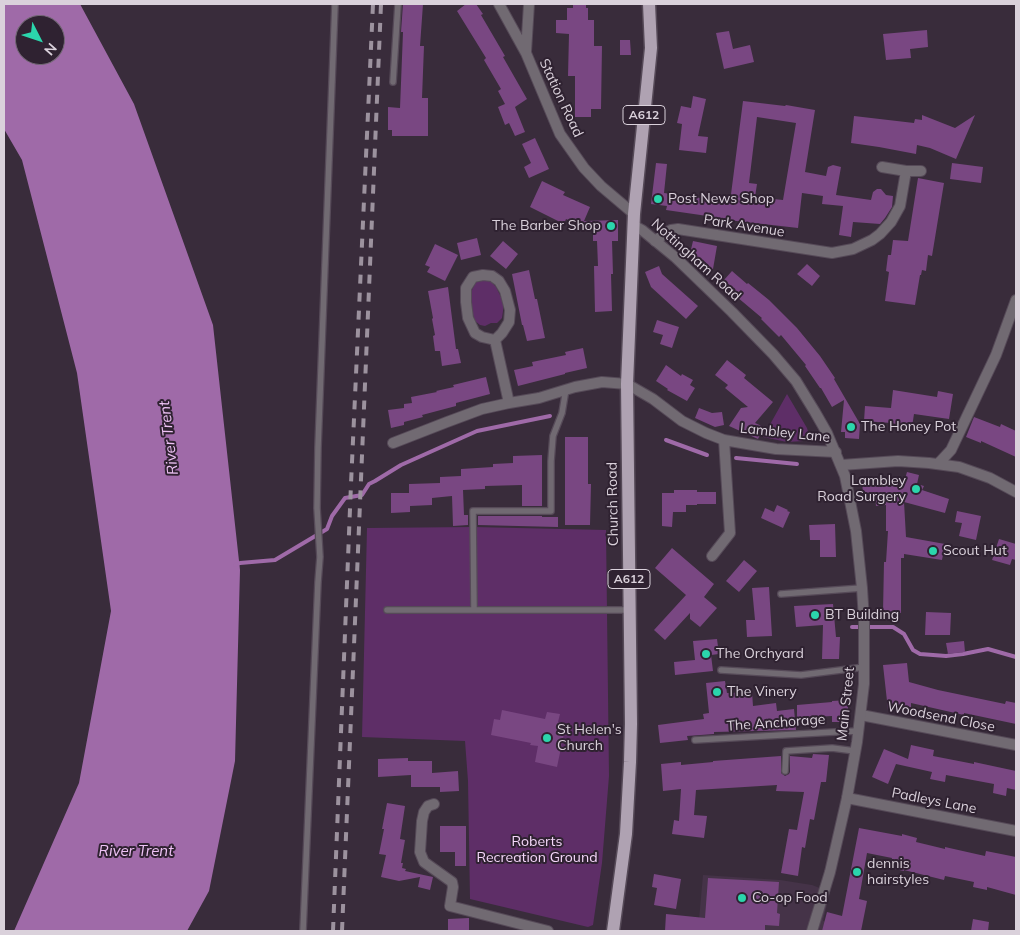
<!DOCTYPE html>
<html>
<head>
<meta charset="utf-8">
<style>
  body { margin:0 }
  #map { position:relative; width:1020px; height:935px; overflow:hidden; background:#392c3b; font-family:Mulish,sans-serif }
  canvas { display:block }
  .frame { position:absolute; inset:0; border:5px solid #dad1db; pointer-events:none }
  .north { position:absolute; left:15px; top:15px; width:50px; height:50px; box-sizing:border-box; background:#2f2231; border:1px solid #736875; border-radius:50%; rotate:131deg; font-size:14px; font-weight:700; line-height:20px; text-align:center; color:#dad1db }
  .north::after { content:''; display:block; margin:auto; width:18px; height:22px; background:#2bd5ac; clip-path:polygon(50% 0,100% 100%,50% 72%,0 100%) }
</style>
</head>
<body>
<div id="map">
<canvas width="1020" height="935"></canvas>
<div class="frame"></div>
<div class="north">N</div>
</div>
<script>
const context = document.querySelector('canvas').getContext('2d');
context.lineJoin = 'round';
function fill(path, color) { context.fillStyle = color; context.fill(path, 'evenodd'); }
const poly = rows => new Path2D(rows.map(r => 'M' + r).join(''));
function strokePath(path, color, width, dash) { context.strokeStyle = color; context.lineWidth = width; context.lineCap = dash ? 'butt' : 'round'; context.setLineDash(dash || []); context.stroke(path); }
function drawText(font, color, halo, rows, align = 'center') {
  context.font = font + ' Mulish,sans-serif'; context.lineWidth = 4; context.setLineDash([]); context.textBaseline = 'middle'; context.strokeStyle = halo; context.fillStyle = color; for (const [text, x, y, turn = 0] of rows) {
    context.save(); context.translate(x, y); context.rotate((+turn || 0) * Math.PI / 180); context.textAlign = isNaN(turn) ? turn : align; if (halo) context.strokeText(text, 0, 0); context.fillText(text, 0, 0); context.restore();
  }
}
fill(poly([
  [703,875,780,880,812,885,830,892,823,921,864,931,698,931]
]), '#453348');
fill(poly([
  [489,279,496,287,503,301,503,311,502,318,497,323,491,323,485,326,480,325,474,320,469,296,476,282],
  [787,394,807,428,809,435,807,439,804,441,787,442,763,437],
  [473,527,606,530,609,776,602,863,593,925,588,927,470,899,468,781,465,741,362,737,367,528]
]), '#5e2e67');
fill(poly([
  [4,4,80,4,134,104,213,325,240,570,235,761,209,891,187,931,14,931,79,783,111,611,77,373,22,160,4,129],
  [25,25,55,25,55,55,25,55]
]), '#9f6aa8');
strokePath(poly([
  [666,440,707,455],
  [736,458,797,464],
  [235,565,240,563,275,560,327,529,332,516,345,498,362,495,369,484,375,481,401,465,477,431,550,416],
  [852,627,893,627,904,634,913,650,920,654,946,656,963,654,988,649,1016,657]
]), '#9f6aa8', 4);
fill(poly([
  [403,4,423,4,420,46,424,46,422,98,428,98,428,136,392,136,392,130,388,130,388,107,400,108,403,32,401,32],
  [466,4,476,4,483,14,481,15,505,56,503,57,527,99,515,107,525,132,515,136,509,123,505,125,498,107,505,104,498,91,501,89,484,60,486,58,457,11],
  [573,4,586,4,586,8,588,8,588,20,594,20,594,46,602,46,601,109,591,109,591,117,575,117,575,76,568,76,569,34,556,33,556,20,567,20,567,8,573,8],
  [927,30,928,47,910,49,911,58,886,60,883,34],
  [729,31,733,49,750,45,754,62,724,69,716,33],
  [620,40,630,40,631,55,620,55],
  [693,96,706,99,698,136,708,137,706,153,679,150,682,124,677,123,681,106,691,108],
  [743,101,785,106,786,105,815,110,805,172,826,176,828,167,833,165,841,167,836,195,871,200,873,192,877,189,881,189,886,195,893,196,892,207,885,218,880,224,853,222,851,237,839,235,843,206,822,204,823,196,802,193,798,228,728,220,728,219,666,210,667,206,651,204,656,163,667,164,664,193,730,202],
  [757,117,796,123,783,200,755,197,757,184,749,183],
  [922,115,955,128,975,115,956,159,930,148,917,145,916,154,879,147,851,143,854,116,914,123,915,119,922,120],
  [535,138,549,169,529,178,524,167,531,163,522,144],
  [952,163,983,167,981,183,950,179],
  [918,178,944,183,932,256,928,255,926,271,922,270,921,275,920,275,915,305,885,301,889,272,886,271,888,255,891,255,893,240,908,241],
  [542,181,565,192,563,195,590,207,584,221,618,220,618,241,612,241,613,274,611,274,612,311,595,312,594,266,598,266,597,241,593,241,593,231,566,219,564,224,530,207],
  [477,238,481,255,461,260,457,243],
  [503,241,518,254,506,269,490,256],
  [693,241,717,246,713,269,697,266,698,260,689,258],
  [435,244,458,255,445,281,427,272,430,267,425,265],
  [807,264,820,276,812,286,797,274],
  [659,266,662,274,698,306,686,319,651,287,645,272],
  [529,270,535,299,537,299,545,338,527,341,523,325,522,325,512,274],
  [732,271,747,284,748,283,769,300,797,328,820,356,835,378,834,379,860,424,859,439,845,438,845,432,841,432,844,400,832,407,821,388,820,388,805,366,806,365,781,335,779,337,761,319,762,318,737,297,739,294,724,280],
  [448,287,456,349,458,349,461,363,442,366,440,351,435,351,433,336,435,335,432,319,433,318,428,291],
  [657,320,679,327,672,348,660,344,663,335,653,332],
  [583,348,587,368,565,373,565,374,518,386,514,370,533,366,532,362,566,355,565,352],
  [727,360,746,375,744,378,773,402,755,423,764,427,758,439,729,426,741,408,748,407,725,388,728,385,715,375],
  [666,365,681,376,682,374,693,380,690,385,695,388,687,401,667,390,668,389,656,381],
  [486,377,490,394,456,403,456,406,422,415,423,417,404,422,404,425,391,428,388,410,404,408,404,404,412,403,411,397,437,392,436,391,454,387,453,385],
  [893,390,937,397,938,391,953,394,949,419,914,414,912,427,891,423,864,421,865,406,891,408],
  [699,408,712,413,722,412,724,425,715,427,695,418],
  [974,417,1000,427,1001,424,1016,431,1016,457,981,441,981,443,966,437],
  [565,437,588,437,588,484,591,484,590,525,565,525],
  [542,455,542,506,522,506,522,485,485,486,485,489,463,490,464,515,468,515,468,525,453,526,452,496,432,498,432,505,410,506,410,512,391,513,391,493,409,493,409,484,440,483,440,477,461,476,461,469,493,467,493,464,513,463,513,456],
  [907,472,919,475,917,484,924,486,922,490,949,499,945,513,904,502,906,537,945,544,942,560,904,554,904,558,901,558,901,613,883,612,884,562,886,562,888,531,886,531,886,505,876,506,875,494,863,495,862,480,884,478,884,484,904,482],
  [674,490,697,490,697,492,716,492,716,504,697,504,697,505,686,505,686,512,673,512,672,527,662,526,662,493,674,493],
  [777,505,788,510,787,511,790,512,783,528,761,518,765,508,774,512],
  [957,511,981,516,976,540,959,536,962,523,955,522],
  [478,516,542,516,542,517,558,517,558,527,478,525],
  [835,524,836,557,820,557,820,540,810,540,809,525],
  [999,539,1016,544,1016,560,1012,559,1010,565,992,560],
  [672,548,714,584,704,597,717,608,700,627,690,619,690,613,665,640,654,630,686,595,655,568],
  [744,560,757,571,739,592,726,581],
  [769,587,772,636,747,637,746,620,755,620,752,588],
  [833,604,836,637,840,637,839,659,822,659,823,625,796,627,794,606],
  [926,612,951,613,950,635,925,635],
  [717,639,719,654,711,655,713,671,675,675,674,662,695,660,693,641],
  [964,641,965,652,948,654,946,643],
  [907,663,909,682,938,690,1005,704,1006,701,1016,703,1016,724,964,713,964,715,911,703,911,707,888,710,883,665],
  [725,681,727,693,752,692,753,706,776,703,777,711,794,709,796,730,714,732,714,734,687,736,688,740,660,743,658,725,704,719,703,714,709,713,706,683],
  [848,700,848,722,832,722,832,716,797,718,797,705,832,702,832,701],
  [502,710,545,719,547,712,560,714,558,722,566,724,557,767,535,762,538,746,530,745,531,743,491,735,494,719,500,720],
  [911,745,934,750,933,756,974,764,974,762,1016,771,1016,790,1007,788,1006,796,993,793,994,784,946,775,945,782,930,779,932,772,896,764,888,784,872,777,884,749,908,759],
  [813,754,829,755,826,782,821,782,814,820,810,819,805,848,802,847,798,876,781,873,789,829,797,830,804,792,776,791,777,785,696,790,694,815,707,816,704,838,672,834,674,820,679,821,681,789,663,791,661,764,681,762,681,765,713,762,713,761,781,756,781,773,785,776,789,774,790,772,790,756,812,758],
  [408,758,408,761,432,761,432,773,458,771,459,791,440,792,440,787,411,787,411,775,378,777,378,759],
  [387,803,405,806,400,839,405,840,401,863,403,863,402,868,406,869,405,871,433,877,430,890,418,887,420,877,399,881,381,877,386,855,379,854,384,829,382,829],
  [440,826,466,826,466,866,455,866,455,852,440,852],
  [859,828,902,836,902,834,917,838,916,842,945,849,945,847,985,856,986,851,1016,857,1016,895,987,887,987,890,973,887,974,882,945,876,944,880,904,870,904,871,890,868,892,858,867,853,859,899,867,901,861,931,822,931,827,912,842,916],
  [654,874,681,879,676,909,654,905,657,888,652,887],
  [708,878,779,882,777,913,780,914,779,926,765,925,765,931,665,931,666,914,705,918],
  [469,918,469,931,448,931,448,919],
  [973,919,989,922,988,931,971,931]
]), '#794782');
const service = poly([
  [393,82,398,4],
  [781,594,862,588],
  [387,610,630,610],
  [474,610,473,511,551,511,551,461,553,436,562,413,566,389],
  [721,670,801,675,865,667],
  [695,740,834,732,859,731],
  [785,771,786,751,832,748,855,751],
  [303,931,318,582,320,557,317,508,318,447,335,4]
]);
const minor = poly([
  [499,4,526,53,560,134,584,168,601,186,634,214],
  [526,52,529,4],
  [906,171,921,171],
  [655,241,666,233,671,230,678,229,832,253,853,249,872,240,880,234,891,222,900,206,906,171,882,167],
  [495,340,502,333,509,322,510,310,505,291,499,281,492,276,483,275,473,277,466,288,466,302,468,318,475,333,482,337,495,340,509,403],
  [393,443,447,422,482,409,509,403,539,398,575,387,602,382,627,384,653,399,682,421,706,433,724,440,776,449,836,452],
  [938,464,951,450,996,355,1016,300],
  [841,465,898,461,929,463,959,467,990,478,1016,492],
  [712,556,730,533,724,440],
  [861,715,1016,745],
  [847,798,1016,831],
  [434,804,428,806,424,812,422,821,420,852,424,862,452,882,453,887,450,906,548,931]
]);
const tertiary = poly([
  [633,225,642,230,675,257,732,312,773,354,796,381,815,412,827,433,845,476,856,531,862,588,864,620,864,684,857,742,847,798,830,872,812,931]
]);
const primary = poly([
  [613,931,626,834,630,762,631,724,627,384,634,214,651,48,649,4]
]);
strokePath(service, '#564a58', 8);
strokePath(minor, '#564a58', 12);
strokePath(tertiary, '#564a58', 12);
strokePath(primary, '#564a58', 15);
strokePath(service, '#716a72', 5.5);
strokePath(minor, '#716a72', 10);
strokePath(tertiary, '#716a72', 10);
strokePath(primary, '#afa2b2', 12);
strokePath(poly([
  [333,931,351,484,373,4],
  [342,931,381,4]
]), '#9c929e', 4, [9, 9]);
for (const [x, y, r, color] of [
  [658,199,5,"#2bd5ac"],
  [611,226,5,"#2bd5ac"],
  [851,427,5,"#2bd5ac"],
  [916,489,5,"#2bd5ac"],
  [933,551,5,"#2bd5ac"],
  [815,615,5,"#2bd5ac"],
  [706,654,5,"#2bd5ac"],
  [717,692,5,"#2bd5ac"],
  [547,738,5,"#2bd5ac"],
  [857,872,5,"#2bd5ac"],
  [742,898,5,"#2bd5ac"]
]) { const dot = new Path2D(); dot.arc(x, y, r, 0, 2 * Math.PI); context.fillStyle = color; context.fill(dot); strokePath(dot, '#2f2231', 2); }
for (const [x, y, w] of [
  [644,115,42],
  [629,579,42]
]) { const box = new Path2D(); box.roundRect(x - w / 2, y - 9.5, w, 19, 4); context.fillStyle = '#2f2231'; context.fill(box); strokePath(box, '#dad1db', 1); }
drawText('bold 12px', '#dad1db', null, [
  ["A612",644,115],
  ["A612",629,579]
]);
drawText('14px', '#dad1db', '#2f2231', [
  ["Station Road",561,98,65],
  ["Park Avenue",744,226,9],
  ["Nottingham Road",696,260,42],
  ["Lambley Lane",785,433,6],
  ["Church Road",613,504,-91],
  ["Main Street",846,704,-84],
  ["Woodsend Close",941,717,11],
  ["The Anchorage",776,723,-4],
  ["Padleys Lane",934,801,11]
]);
drawText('14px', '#dad1db', '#2f2231', [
  ["Post News Shop",668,199],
  ["The Barber Shop",601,226,"right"],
  ["The Honey Pot",861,427],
  ["Lambley",906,481,"right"],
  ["Road Surgery",906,497,"right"],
  ["Scout Hut",943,551],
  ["BT Building",825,615],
  ["The Orchyard",716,654],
  ["The Vinery",727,692],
  ["St Helen's",557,730],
  ["Church",557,746],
  ["dennis",867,864],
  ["hairstyles",867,880],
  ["Co-op Food",752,898]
], 'left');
drawText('14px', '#f5d7fa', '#2f2231', [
  ["Roberts",537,842],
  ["Recreation Ground",537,858]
]);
drawText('italic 15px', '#eec2f5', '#2f2231', [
  ["River Trent",169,438,-97],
  ["River Trent",136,851]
]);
</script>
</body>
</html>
